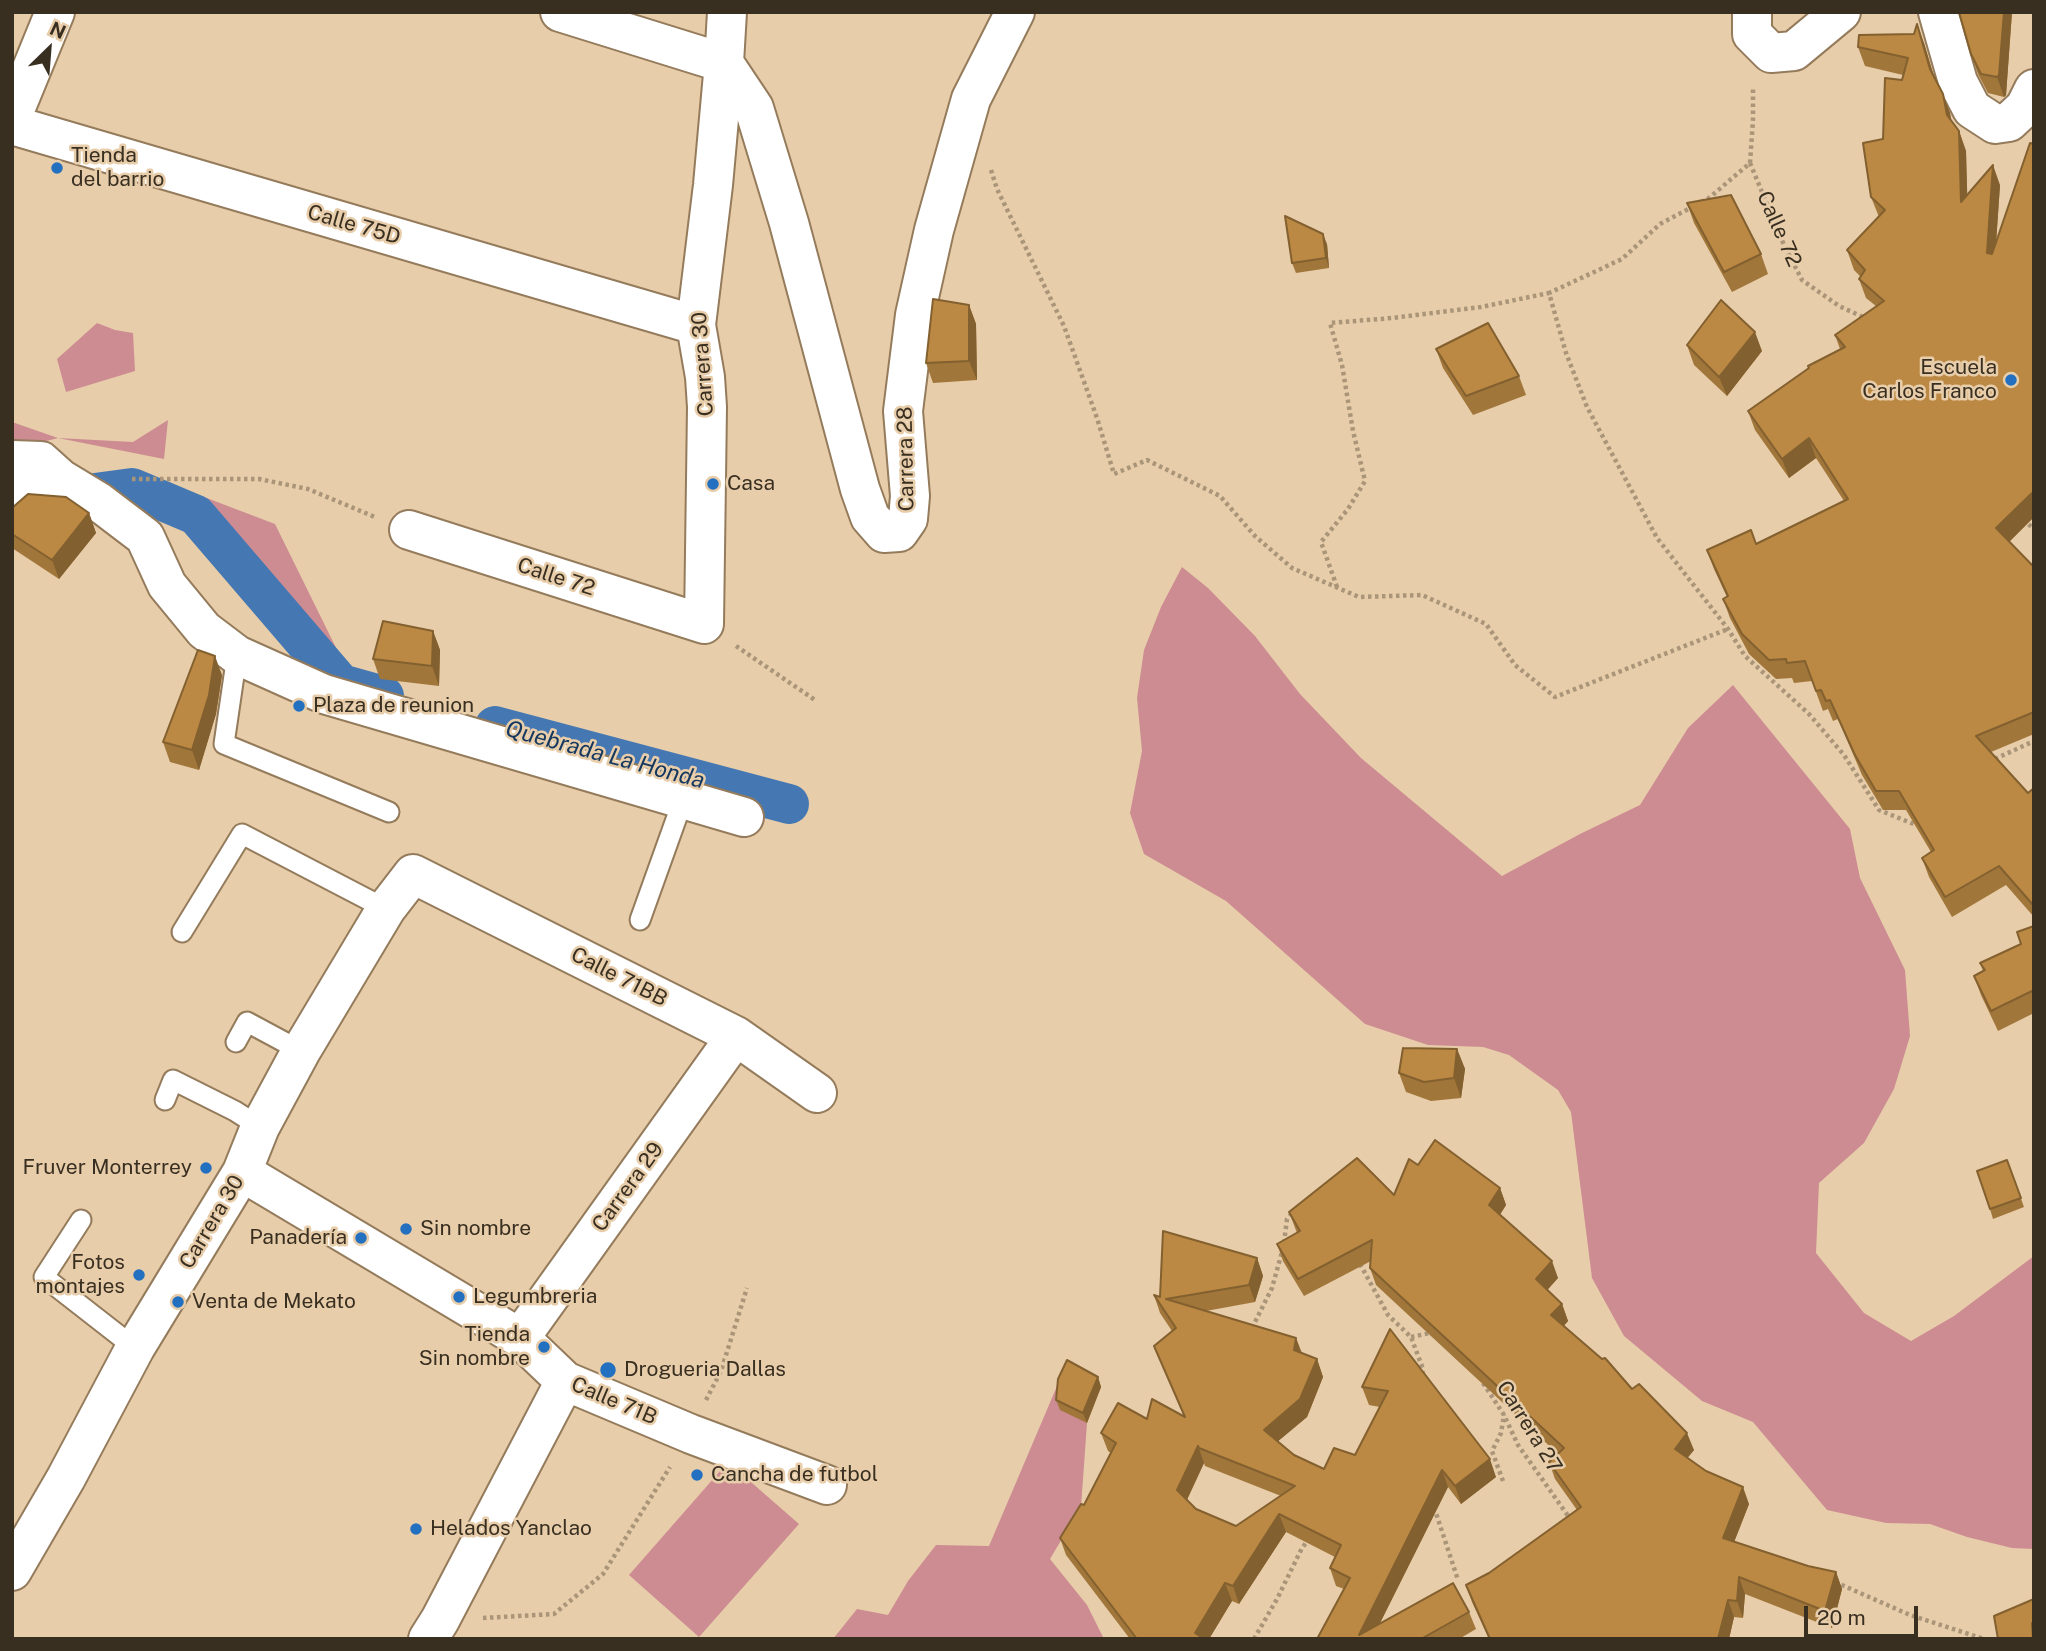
<!DOCTYPE html>
<html>
<head>
<meta charset="utf-8">
<style>
  body { margin:0 }
  #map { position:relative; width:2046px; height:1651px; overflow:hidden; background:#e8cdaa; font-family:"Public Sans",sans-serif }
  canvas { display:block }
  .frame { position:absolute; inset:0; border:14px solid #392f21; pointer-events:none }
  .north { position:absolute; left:14px; top:14px; width:70px; height:70px; -webkit-text-stroke:5px #e8cdaa; paint-order:stroke; rotate:25deg; font-size:19px; font-weight:700; line-height:28px; text-align:center; color:#392f21 }
  .north::after { content:''; display:block; margin:auto; width:24px; height:32px; background:#392f21; clip-path:polygon(50% 0,100% 100%,50% 72%,0 100%) }
  .scale { position:absolute; left:1804px; top:1606px; width:114px; height:32px; box-sizing:border-box; border:4px solid #392f21; border-top:0; padding-left:9px; font-size:21px; line-height:24px; white-space:nowrap; color:#392f21; -webkit-text-stroke:5px #e8cdaa; paint-order:stroke }
</style>
</head>
<body>
<div id="map">
<canvas width="2046" height="1651"></canvas>
<div class="frame"></div>
<div class="north">N</div>
<div class="scale">20 m</div>
</div>
<script>
const context = document.querySelector('canvas').getContext('2d');
context.lineJoin = 'round';
function fill(path, color) { context.fillStyle = color; context.fill(path, 'evenodd'); }
const poly = rows => new Path2D(rows.map(r => 'M' + r).join(''));
function strokePath(path, color, width, dash) { context.strokeStyle = color; context.lineWidth = width; context.lineCap = dash ? 'butt' : 'round'; context.setLineDash(dash || []); context.stroke(path); }
function drawText(font, color, halo, rows, align = 'center') {
  context.font = font + ' "Public Sans",sans-serif'; context.lineWidth = 5; context.setLineDash([]); context.textBaseline = 'middle'; context.strokeStyle = halo; context.fillStyle = color; for (const [text, x, y, turn = 0] of rows) {
    context.save(); context.translate(x, y); context.rotate((+turn || 0) * Math.PI / 180); context.textAlign = isNaN(turn) ? turn : align; if (halo) context.strokeText(text, 0, 0); context.fillText(text, 0, 0); context.restore();
  }
}
fill(poly([
  [97,323,115,330,133,333,135,371,66,392,57,359],
  [168,420,164,459,58,438,12,450,12,422,58,438,133,442],
  [183,489,275,524,344,664],
  [1182,567,1208,588,1255,636,1300,694,1361,758,1502,876,1580,834,1640,805,1688,728,1733,685,1850,829,1860,878,1905,970,1910,1036,1894,1089,1864,1143,1819,1183,1816,1253,1864,1313,1911,1341,1954,1316,2034,1256,2034,1549,2012,1548,1967,1537,1930,1524,1886,1523,1827,1510,1753,1422,1702,1401,1624,1336,1592,1278,1571,1112,1558,1090,1509,1055,1483,1047,1428,1045,1365,1024,1226,901,1144,854,1130,813,1142,751,1137,698,1144,650,1161,607],
  [1063,1372,1087,1423,1081,1507,1050,1559,1087,1605,1104,1639,833,1639,857,1609,888,1615,908,1581,936,1545,989,1546],
  [728,1462,799,1524,699,1637,629,1575]
]), '#cc8c92');
strokePath(poly([
  [95,493,132,488,196,515,341,684,384,696],
  [495,726,789,804]
]), '#4578b2', 40);
const service = poly([
  [237,655,224,744,389,812],
  [640,920,683,800],
  [182,932,242,834,386,909],
  [236,1042,247,1022,301,1051],
  [165,1100,173,1080,235,1111,260,1127],
  [81,1220,44,1277,135,1348]
]);
const minor = poly([
  [12,117,55,12],
  [12,125,696,325],
  [12,460,41,461,61,479],
  [12,494,61,479,99,502,145,537,167,585,204,630,237,655,324,694,744,817],
  [409,530,704,624,707,407,705,377,696,325,713,185,724,63,560,12],
  [242,1172,520,1338,565,1381,691,1434,827,1485],
  [520,1338,736,1036],
  [12,1571,66,1478,135,1348,242,1172,260,1127,301,1051,386,909,413,874,736,1036,817,1093],
  [428,1639,440,1620,565,1381]
]);
const tertiary = poly([
  [727,12,724,63,754,108,789,223,860,489,870,517,884,533,899,532,908,519,910,496,903,411,915,315,934,230,971,99,1015,12],
  [1752,12,1752,34,1771,53,1794,51,1841,12],
  [1938,12,1958,82,1972,109,1995,124,2009,122,2025,107,2034,89]
]);
strokePath(service, '#947b5b', 23);
strokePath(minor, '#947b5b', 42);
strokePath(tertiary, '#947b5b', 42);
strokePath(poly([
  [1750,163,1784,245,1802,280,1839,306,1865,318],
  [991,170,997,189,1064,326,1097,418,1114,474,1147,460,1220,496,1255,536,1292,568,1359,597,1422,595,1486,624,1515,665,1555,697,1728,629],
  [1701,202,1709,198,1750,163,1753,120,1753,87],
  [1694,206,1660,224,1622,259,1549,293,1566,353,1587,407,1657,538,1728,629,1745,656,1809,714,1844,755,1879,810,1916,825],
  [132,479,259,479,308,489,375,517],
  [2024,519,2034,530],
  [1337,587,1321,542,1348,509,1365,481,1353,431,1342,365,1330,323,1392,318,1481,307,1549,293],
  [736,646,815,700],
  [1995,759,2034,741],
  [1284,1243,1287,1219,1293,1212],
  [1360,1264,1388,1315,1411,1337,1423,1369,1422,1376],
  [1252,1328,1272,1288,1282,1252],
  [1411,1337,1430,1333,1432,1334],
  [1483,1383,1504,1415,1518,1445,1571,1520],
  [706,1400,721,1371,747,1288],
  [1503,1481,1492,1451,1501,1433,1504,1415],
  [1432,1509,1436,1513,1458,1580],
  [1835,1582,1910,1615,1984,1639],
  [483,1618,554,1614,603,1574,670,1467],
  [1254,1639,1277,1599,1302,1548,1309,1539]
]), '#aa9579', 4.5, [3.5, 3.5]);
strokePath(service, '#fff', 19);
strokePath(minor, '#fff', 38);
strokePath(tertiary, '#fff', 38);
fill(poly([
  [2012,12,2006,95,2004,97,1988,93,1978,74,1971,54],
  [1924,43,1934,76,1950,113,1951,121,1959,131,1966,151,1967,195,2000,185,1996,243,2034,144,2034,517,2009,542,2034,567,2034,734,1991,752,2028,793,2034,788,2034,917,2006,885,1952,917,1929,877,1922,858,1931,852,1906,810,1883,810,1862,775,1838,719,1833,721,1828,709,1823,711,1812,681,1794,683,1792,678,1776,679,1749,654,1730,618,1723,599,1727,597,1714,569,1707,550,1756,544,1844,501,1816,458,1789,478,1755,430,1748,411,1840,349,1835,335,1876,306,1866,298,1859,279,1861,277,1854,270,1847,250,1879,217,1871,197,1883,139,1903,75,1865,66,1858,47],
  [1687,203,1761,254,1768,274,1732,292,1694,223],
  [1327,244,1329,268,1296,273,1292,263],
  [969,305,976,324,977,380,933,383,926,363],
  [1687,345,1762,351,1727,396,1694,365],
  [1436,349,1519,376,1526,395,1473,415,1443,368],
  [12,508,89,513,96,533,59,579,12,548],
  [433,631,440,650,439,686,380,679,373,659],
  [222,675,216,714,199,770,170,762,163,742],
  [2034,926,2034,1013,1998,1031,1981,995,1974,976,1983,971,1980,963,2021,944],
  [1457,1049,1465,1069,1461,1098,1431,1101,1406,1092,1399,1073],
  [2007,1160,2024,1207,1993,1219,1990,1209],
  [1418,1165,1500,1188,1506,1205,1500,1215,1558,1278,1547,1290,1562,1304,1568,1321,1564,1326,1632,1389,1694,1450,1687,1458,1749,1504,1734,1542,1808,1566,1836,1572,1842,1589,1832,1628,1745,1594,1743,1618,1734,1617,1729,1639,1489,1639,1472,1602,1466,1585,1489,1573,1577,1510,1555,1479,1549,1462,1558,1454,1376,1285,1370,1268,1371,1261,1304,1296,1283,1261,1277,1244,1297,1233,1289,1212,1394,1195],
  [1257,1258,1263,1276,1255,1302,1206,1311,1296,1338,1302,1353,1317,1359,1323,1377,1307,1417,1278,1441,1294,1455,1324,1469,1355,1455,1380,1407,1369,1405,1362,1387,1390,1329,1496,1477,1461,1504,1448,1487,1380,1623,1469,1612,1476,1629,1459,1639,1317,1639,1344,1589,1336,1586,1330,1568,1335,1557,1286,1532,1239,1604,1232,1601,1209,1639,1130,1639,1066,1555,1060,1538,1084,1505,1111,1453,1108,1451,1101,1433,1147,1419,1184,1416,1154,1346,1172,1331,1160,1313,1154,1295,1160,1297],
  [1204,1463,1205,1466,1281,1496,1236,1526,1196,1509,1187,1500],
  [1098,1377,1101,1387,1087,1423,1060,1410,1056,1400]
]), '#a1763a');
fill(poly([
  [2004,12,2012,12,2006,95,2004,97,1997,77],
  [1917,24,1924,43,1937,88,1930,69],
  [1943,94,1950,113,1954,134,1947,115],
  [1959,131,1966,151,1968,221,1961,202],
  [1993,165,2000,185,1994,273,1987,253],
  [1323,234,1327,244,1329,268,1326,258],
  [969,305,976,324,977,380,969,361],
  [1755,332,1762,351,1727,396,1719,377],
  [1809,438,1816,458,1789,478,1782,459],
  [2032,493,2034,497,2034,517,2003,548,1996,528],
  [89,513,96,533,59,579,52,560],
  [433,631,440,650,439,686,432,666],
  [215,656,222,675,216,714,199,770,192,750],
  [1457,1049,1465,1069,1461,1098,1454,1078],
  [1500,1188,1506,1205,1495,1222,1489,1205],
  [1257,1258,1263,1276,1255,1302,1249,1285],
  [1552,1261,1558,1278,1542,1296,1536,1279],
  [1562,1304,1568,1321,1558,1332,1551,1315],
  [1296,1338,1302,1355,1294,1350],
  [1317,1359,1323,1377,1307,1417,1270,1448,1264,1430],
  [1098,1377,1101,1387,1087,1423,1083,1413],
  [1687,1433,1694,1450,1681,1466,1675,1449],
  [1198,1446,1204,1463,1183,1508,1177,1490],
  [1490,1459,1496,1477,1461,1504,1455,1486],
  [1442,1470,1448,1487,1372,1639,1359,1635],
  [1743,1487,1749,1504,1729,1555,1723,1538],
  [1279,1514,1286,1532,1239,1604,1233,1586],
  [1836,1572,1842,1589,1832,1628,1825,1611],
  [1739,1577,1745,1594,1743,1618,1737,1601],
  [1225,1583,1232,1601,1209,1639,1198,1639,1195,1633],
  [1728,1600,1734,1617,1729,1639,1718,1639]
]), '#83602f');
const building = poly([
  [1959,12,2004,12,1999,75,1997,77,1981,74,1971,54,1959,12],
  [1917,24,1930,69,1943,94,1947,115,1959,131,1961,202,1993,165,1987,253,1992,254,2030,143,2034,144,2034,494,2032,493,1996,528,2034,567,2034,712,1976,736,2028,793,2034,788,2034,906,1999,866,1945,897,1922,858,1934,850,1899,791,1876,791,1855,755,1830,700,1826,701,1821,690,1816,691,1805,661,1787,663,1786,659,1769,660,1742,634,1723,599,1728,596,1707,550,1751,530,1756,544,1848,499,1809,438,1782,459,1748,411,1809,368,1808,366,1845,347,1835,335,1884,301,1859,279,1865,270,1847,250,1885,210,1871,197,1863,143,1883,139,1885,78,1902,80,1908,58,1858,47,1859,35,1914,34,1917,24],
  [1731,195,1761,254,1724,272,1687,203,1731,195],
  [1285,216,1323,234,1326,258,1292,263,1285,216],
  [933,299,969,305,969,361,926,363,933,299],
  [1721,300,1755,332,1719,377,1687,345,1721,300],
  [1488,323,1519,376,1466,396,1436,349,1488,323],
  [28,494,66,497,89,513,52,560,12,534,12,508,28,494],
  [383,621,433,631,432,666,373,659,383,621],
  [198,650,215,656,209,695,192,750,163,742,198,650],
  [2034,926,2034,996,2032,991,1991,1011,1974,976,1985,970,1980,963,2021,944,2017,932,2034,926],
  [1403,1048,1457,1049,1454,1078,1424,1082,1399,1073,1403,1048],
  [1435,1140,1500,1188,1489,1205,1552,1261,1536,1279,1562,1304,1551,1315,1602,1359,1605,1358,1632,1389,1639,1384,1687,1433,1675,1449,1706,1471,1743,1487,1723,1538,1808,1566,1836,1572,1825,1611,1739,1577,1737,1601,1728,1600,1718,1639,1490,1639,1466,1585,1489,1573,1581,1507,1549,1462,1564,1448,1370,1268,1372,1240,1298,1279,1277,1244,1300,1231,1289,1212,1357,1158,1394,1195,1409,1159,1418,1165,1435,1140],
  [2007,1160,2021,1198,1990,1209,1977,1171,2007,1160],
  [1163,1231,1257,1258,1249,1285,1166,1299,1296,1338,1294,1350,1317,1359,1300,1399,1264,1430,1294,1455,1324,1469,1334,1448,1355,1455,1388,1391,1362,1387,1390,1329,1490,1459,1455,1486,1442,1470,1359,1635,1453,1583,1469,1612,1421,1639,1317,1639,1350,1578,1330,1568,1341,1545,1279,1514,1233,1586,1225,1583,1195,1633,1204,1639,1137,1639,1060,1538,1081,1504,1084,1505,1116,1443,1101,1433,1118,1403,1147,1419,1152,1399,1185,1417,1154,1346,1176,1328,1154,1295,1160,1297,1163,1231],
  [1198,1446,1199,1448,1295,1486,1236,1526,1196,1509,1177,1490,1198,1446],
  [1067,1360,1098,1377,1083,1413,1056,1400,1058,1379,1067,1360],
  [2034,1599,2034,1628,2032,1623,2033,1639,1998,1639,1994,1616,2034,1599]
]);
fill(building, '#bb8943');
strokePath(building, '#83602f', 2);
for (const [x, y, r, color] of [
  [57,168,7,"#2470c0"],
  [2011,380,7,"#2470c0"],
  [713,484,7,"#2470c0"],
  [299,706,7,"#2470c0"],
  [206,1168,7,"#2470c0"],
  [406,1229,7,"#2470c0"],
  [361,1238,7,"#2470c0"],
  [139,1275,7,"#2470c0"],
  [459,1297,7,"#2470c0"],
  [178,1302,7,"#2470c0"],
  [544,1347,7,"#2470c0"],
  [608,1370,9,"#2470c0"],
  [697,1475,7,"#2470c0"],
  [416,1529,7,"#2470c0"]
]) { const dot = new Path2D(); dot.arc(x, y, r, 0, 2 * Math.PI); context.fillStyle = color; context.fill(dot); strokePath(dot, '#e8cdaa', 2.5); }
drawText('21px', '#392f21', '#e8cdaa', [
  ["Tienda",71,156],
  ["del barrio",71,180],
  ["Escuela",1997,368,"right"],
  ["Carlos Franco",1997,392,"right"],
  ["Casa",727,484],
  ["Plaza de reunion",313,706],
  ["Fruver Monterrey",192,1168,"right"],
  ["Sin nombre",420,1229],
  ["Panadería",347,1238,"right"],
  ["Fotos",125,1263,"right"],
  ["montajes",125,1287,"right"],
  ["Legumbreria",473,1297],
  ["Venta de Mekato",192,1302],
  ["Tienda",530,1335,"right"],
  ["Sin nombre",530,1359,"right"],
  ["Drogueria Dallas",624,1370],
  ["Cancha de futbol",711,1475],
  ["Helados Yanclao",430,1529]
], 'left');
drawText('21px', '#392f21', '#e8cdaa', [
  ["Calle 75D",354,225,16],
  ["Calle 72",1779,229,66],
  ["Carrera 30",703,364,-94],
  ["Carrera 28",906,459,-91],
  ["Calle 72",556,577,18],
  ["Calle 71BB",619,977,27],
  ["Carrera 29",628,1187,-54],
  ["Carrera 30",212,1222,-59],
  ["Calle 71B",614,1401,23],
  ["Carrera 27",1529,1427,58]
]);
drawText('italic 23px', '#13375f', '#e8cdaa', [
  ["Quebrada La Honda",605,755,15]
]);
</script>
</body>
</html>
